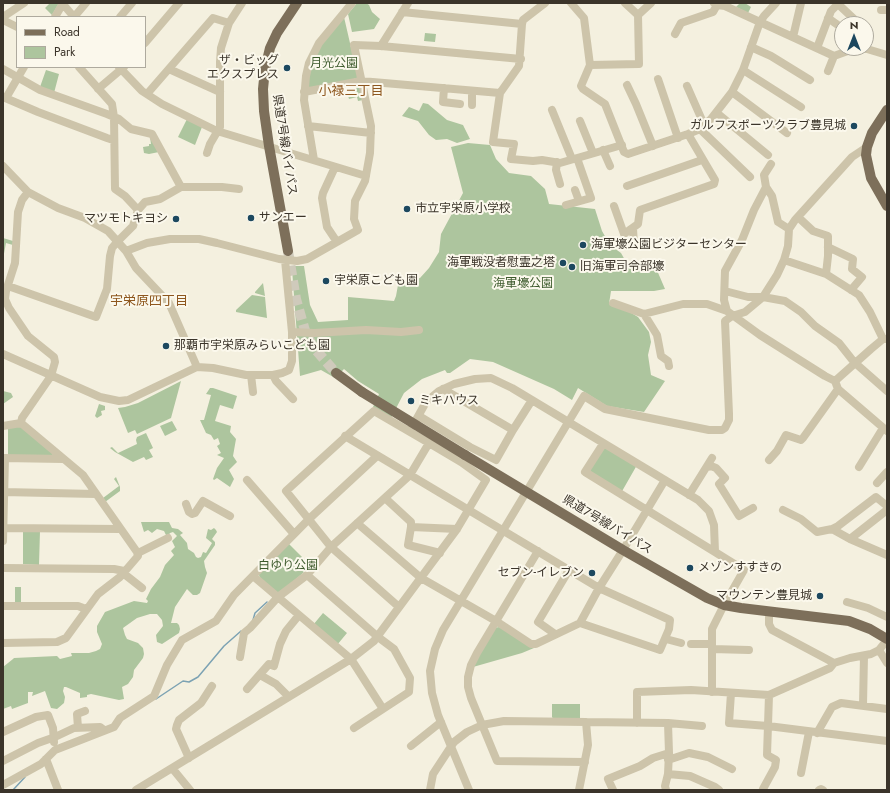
<!DOCTYPE html>
<html>
<head>
<meta charset="utf-8">
<style>
  body { margin:0 }
  #map { position:relative; width:890px; height:793px; overflow:hidden; background:#f4f0df; font-family:Jost,sans-serif }
  canvas { display:block }
  .frame { position:absolute; inset:0; border:4px solid #3b342a; pointer-events:none }
  .legend { position:absolute; left:16px; top:16px; width:130px; height:52px; box-sizing:border-box; background:#fbf8ec; border:1px solid #aeaa9e; margin:0; padding:5px 7px; list-style:none; font-size:12px; color:#3b342a }
  .legend li { display:flex; align-items:center; gap:8px; height:20px }
  .legend b { width:20px; border:1px solid #aeaa9e }
  .north { position:absolute; left:834px; top:16px; width:40px; height:40px; box-sizing:border-box; background:#fbf8ec; border:1px solid #aeaa9e; border-radius:50%; rotate:0deg; font-size:11px; font-weight:700; line-height:16px; text-align:center; color:#3b342a }
  .north::after { content:''; display:block; margin:auto; width:14px; height:18px; background:#1c485f; clip-path:polygon(50% 0,100% 100%,50% 72%,0 100%) }
</style>
</head>
<body>
<div id="map">
<canvas width="890" height="793"></canvas>
<div class="frame"></div>
<ul class="legend">
<li><b style="height:5px;background:#7d6f5a"></b>Road</li>
<li><b style="height:11px;background:#adc59e"></b>Park</li>
</ul>
<div class="north">N</div>
</div>
<script>
const context = document.querySelector('canvas').getContext('2d');
context.lineJoin = 'round';
function fill(path, color) { context.fillStyle = color; context.fill(path, 'evenodd'); }
const poly = rows => new Path2D(rows.map(r => 'M' + r).join(''));
function strokePath(path, color, width, dash) { context.strokeStyle = color; context.lineWidth = width; context.lineCap = dash ? 'butt' : 'round'; context.setLineDash(dash || []); context.stroke(path); }
function drawText(font, color, halo, rows, align = 'center') {
  context.font = font + ' Jost,"Noto Sans JP",sans-serif'; context.lineWidth = 4; context.setLineDash([]); context.textBaseline = 'middle'; context.strokeStyle = halo; context.fillStyle = color; for (const [text, x, y, turn = 0] of rows) {
    context.save(); context.translate(x, y); context.rotate((+turn || 0) * Math.PI / 180); context.textAlign = isNaN(turn) ? turn : align; if (halo) context.strokeText(text, 0, 0); context.fillText(text, 0, 0); context.restore();
  }
}
fill(poly([
  [50,3,59,3,52,15,45,8],
  [357,3,366,3,369,5,372,12,380,19,374,29,352,32,348,14],
  [740,3,745,3,751,7,748,13,736,7],
  [344,17,358,78,308,89,307,87,312,63,321,45],
  [425,33,436,34,435,42,424,41],
  [46,70,59,74,54,93,40,87],
  [358,87,360,87,363,100,358,101,357,97,349,99,346,89],
  [423,103,428,104,447,120,463,125,470,139,457,143,447,139,436,140,429,135,418,121,402,116,409,107,419,111],
  [187,119,202,127,195,145,178,137],
  [150,137,159,152,149,154,144,153,143,147,149,146,149,144,151,144],
  [468,143,490,145,496,159,509,173,531,176,545,189,549,204,595,209,602,231,610,245,621,253,630,269,656,268,665,289,654,291,611,291,609,304,628,311,638,317,649,332,651,342,648,355,651,375,665,381,644,412,607,406,578,388,572,400,554,389,493,362,470,359,450,373,447,373,445,370,422,379,404,393,391,418,373,407,379,394,358,381,344,369,335,378,321,370,300,376,292,269,295,266,304,266,310,305,318,322,348,320,348,297,394,301,396,296,398,285,404,281,420,278,429,268,439,252,441,234,463,193,451,147],
  [3,238,13,241,13,245,6,243,3,259],
  [263,283,265,296,255,293,255,292],
  [252,295,265,297,267,318,236,312,236,310],
  [181,381,171,418,137,434,135,430,128,433,118,408,125,407,138,403],
  [210,388,213,388,237,396,233,409,220,405,215,421,231,426,230,432,236,439,233,456,237,462,229,470,234,479,230,487,217,478,214,480,213,479,217,468,224,458,217,455,221,453,217,446,220,444,218,438,214,440,211,435,206,433,200,420,204,420,211,395,206,394],
  [3,391,11,393,13,397,3,404],
  [99,404,105,406,105,410,101,411,102,415,97,418,95,416],
  [172,421,177,430,165,436,160,426],
  [17,426,23,427,53,454,52,456,8,455,8,428],
  [146,433,153,448,149,450,153,457,146,460,144,457,133,462,115,452,110,448,112,447,118,453,137,444,136,440,137,437],
  [607,448,637,465,621,493,591,474,590,470,603,449],
  [116,477,120,487,120,491,105,502,103,498,119,486,114,479],
  [141,522,169,522,172,528,178,529,183,533,180,535,187,543,188,549,194,553,196,557,198,558,201,557,203,552,206,553,212,543,206,538,208,529,211,530,214,528,216,530,217,532,212,539,215,542,215,545,204,561,205,567,207,573,200,593,197,595,193,595,187,589,175,607,171,623,177,623,179,625,180,629,179,633,162,644,157,642,156,635,163,626,162,620,157,614,150,614,137,618,123,628,125,635,127,639,138,643,143,648,144,654,143,658,134,670,133,677,128,684,122,687,124,699,119,700,91,694,87,695,87,697,80,698,80,693,66,687,64,687,63,691,65,697,64,703,57,709,51,708,45,691,32,696,33,692,28,692,28,703,12,709,11,706,3,709,3,667,13,659,14,658,57,656,60,659,72,656,71,653,89,653,96,651,100,649,102,644,97,632,97,626,105,612,134,601,147,603,148,601,146,599,151,589,160,577,165,565,174,555,171,551,175,547,172,541,177,536,173,532,170,533,167,537,164,531,157,529,152,533,148,530,144,532],
  [23,531,40,531,39,565,23,564],
  [288,543,311,566,280,593,276,592,260,578,258,572],
  [15,587,21,587,21,602,15,603],
  [323,613,347,633,337,645,313,625],
  [499,627,534,648,522,653,473,667,494,628],
  [552,704,580,704,580,720,554,720,552,717]
]), '#adc59e');
strokePath(poly([
  [253,620,255,613,267,602],
  [156,699,183,681,189,682,198,677,224,646,241,631],
  [13,790,25,777]
]), '#7ca2b3', 1.5);
strokePath(poly([
  [288,251,296,299,306,334,315,349,336,373]
]), '#cfcabb', 10, [10, 5]);
strokePath(poly([
  [62,3,74,17],
  [545,3,523,20,522,24,519,66,500,93,493,142,514,144,511,159,533,161,542,160,560,163,622,145],
  [571,3,584,18,590,65,581,86,583,89,605,104,624,152,628,154,688,134,700,129,711,119,732,92,743,70,760,22,764,16,776,3],
  [625,3,638,15],
  [714,3,717,5,725,6,834,56,856,48,867,49,887,55],
  [838,4,855,20],
  [881,10,887,10],
  [402,12,522,24],
  [3,17,24,3],
  [55,17,62,5],
  [74,17,86,3],
  [120,17,132,3],
  [828,18,842,28],
  [3,20,17,27],
  [675,34,681,23,713,12,717,5],
  [793,37,801,3],
  [145,43,179,3],
  [381,46,408,3],
  [751,47,771,56,810,80],
  [817,48,831,11,839,3],
  [590,65,639,64,638,15,651,3],
  [79,67,112,104,114,117,115,189,125,196,138,210,145,202,160,199,181,187,222,187,239,189],
  [119,67,142,91,162,104,217,131,366,176],
  [3,69,40,90,107,114,119,119,131,129,152,134,181,187],
  [169,69,220,92],
  [743,70,801,107],
  [828,71,834,56],
  [658,79,678,138],
  [627,85,636,104,653,146],
  [687,86,702,120,705,124],
  [444,88,443,102,460,104],
  [98,89,124,67],
  [304,92,361,81,500,93],
  [732,92,787,133],
  [147,94,213,18,229,23],
  [3,97,38,112,107,138,113,140],
  [6,98,24,67],
  [472,105,472,91],
  [552,110,572,159],
  [717,113,768,155],
  [580,121,593,153],
  [308,126,371,133],
  [700,129,750,177],
  [603,150,610,166],
  [207,153,210,144,220,127,220,62,221,48,229,23,242,3],
  [314,160,304,100,306,76,309,63,319,43,352,3],
  [557,162,556,170,560,184],
  [3,166,28,192,58,208,85,218,108,231,126,251,136,268,169,303,197,367],
  [335,167,323,193,322,198,327,227,337,242],
  [627,186,702,160],
  [766,187,772,196,778,222,789,229],
  [575,190,579,201],
  [566,205,591,198,577,158],
  [614,206,624,234,638,224,640,210,714,184,715,180,688,134],
  [798,217,813,231,828,236,828,256,826,274],
  [633,229,634,245],
  [828,247,853,259,852,269,862,277,851,290],
  [126,251,147,243,170,239,199,239,217,243,279,259,297,261,307,259,358,230,354,219,355,201,365,181,370,153,371,126,354,45,381,46,521,59],
  [784,260,826,274,859,295,870,312,883,339],
  [8,286,96,317,107,289,110,256,112,248,117,242,133,226,138,210],
  [725,291,748,297,763,297,785,301,801,312,815,326,839,343,854,362,887,391],
  [613,303,644,314,683,304,707,304,727,311,760,335,825,376,835,381,838,389,887,431],
  [727,311,724,300,725,271,742,240,754,210,766,187,764,175,771,164],
  [644,314,657,335,661,356,668,361,669,366],
  [292,332,314,333,366,330,401,332,419,330],
  [3,354,100,397,119,401,128,400,197,367,213,368,246,375,273,375,282,373,289,370,292,361,292,332,285,260],
  [251,375,253,392],
  [273,375,276,381,293,399],
  [835,381,871,349,883,339,887,339],
  [443,389,513,430,532,400],
  [419,416,470,447,496,460,513,430],
  [21,423,22,418,51,376,55,362,54,357,28,336,9,308,5,299,6,291,15,263,18,212,22,200,28,192],
  [3,426,21,423],
  [411,429,426,402,439,391,454,384,475,379,491,378,512,388,698,500,709,511,714,525,715,552,744,570,724,605,712,629,712,692],
  [345,436,599,588,670,620,669,629,660,650,580,623],
  [603,444,585,472,715,552],
  [3,458,63,459],
  [769,460,777,451,786,435,801,440,803,438,838,389],
  [707,467,711,466,716,468,725,478,719,484,739,516,753,508],
  [859,467,883,428],
  [247,480,294,534],
  [877,483,887,472],
  [3,492,96,494],
  [689,495,712,458],
  [385,498,411,522,411,527,457,529],
  [186,504,189,512,192,514,195,513,203,501,230,516],
  [783,510,801,519,817,532,832,529,850,539,887,555],
  [357,523,421,578,496,621,531,644,536,644,580,623,599,588,623,550,665,480],
  [411,527,408,545,440,553],
  [3,528,120,529],
  [832,529,838,526,876,497,887,506],
  [850,539,887,510],
  [3,541,5,458],
  [538,551,477,653,471,665,468,677,468,687,471,698,497,761,585,762],
  [138,553,168,538],
  [3,568,114,569,124,571],
  [123,573,142,588],
  [307,575,378,637,394,649,410,678,409,692,354,728],
  [253,576,351,659,383,709],
  [847,602,868,608,887,617],
  [3,606,78,606,86,609],
  [769,611,769,624,772,630,834,663],
  [555,634,538,622,569,570],
  [666,639,681,643],
  [3,643,57,642,66,638,98,594,120,577,138,556,137,552,83,475,21,423],
  [691,644,712,644],
  [712,649,749,650],
  [879,650,887,663],
  [240,657,244,633,250,628,278,597,307,575,331,547,410,475,429,443,374,411,286,491,331,547,399,607],
  [260,675,276,684,289,697],
  [247,689,269,664,274,666,280,644,286,631,299,615],
  [731,693,729,723,768,726,887,741],
  [863,705,864,656],
  [637,723,637,692,691,690,769,695,830,668,834,663,850,658,871,654,879,650,887,640],
  [78,728,77,714,85,711],
  [3,732,36,717,48,715,53,728,54,742],
  [817,733,832,707,841,703,887,709],
  [411,746,441,722],
  [189,758,176,729,177,725,179,720,201,703,212,686],
  [46,759,58,790],
  [668,760,689,753,708,757,732,769],
  [3,761,38,743,55,737,74,728,100,727,104,730],
  [172,768,190,790],
  [801,773,809,732],
  [668,774,690,776,715,787,719,790],
  [3,785,41,764,55,750,114,727,120,718,154,696,167,665,182,640,216,621,234,595,309,519,377,456],
  [763,789,775,767,776,760,767,755,769,695],
  [136,790,351,659,374,641,457,529,486,480,461,462,429,443],
  [430,790,433,774,454,742,467,732,482,725,504,721,668,723,702,726],
  [469,790,438,715,432,693,430,671,435,649,443,630,460,602,584,396,605,409,709,430,722,430,725,428,729,420,729,414,725,321,732,316,745,312,763,297,777,275,784,260,788,246,789,229,795,220,852,157,867,147],
  [579,790,588,745,586,722],
  [613,790,608,779,640,766,653,758,669,753],
  [666,790,665,786,668,774,669,753,668,723],
  [819,790,821,789,823,790]
]), '#cdc4aa', 8);
strokePath(poly([
  [887,110,872,133,867,147,866,155,871,178,887,206],
  [288,251,269,146,264,111,263,89,265,69,270,48,277,33,297,3],
  [336,373,362,392],
  [465,455,623,550,707,598,724,605,741,608,849,621,870,629,887,639]
]), '#7d6f5a', 10);
strokePath(poly([
  [362,392,465,455]
]), '#7d6f5a', 10);
for (const [x, y, r, color] of [
  [287,68,4,"#1c485f"],
  [854,126,4,"#1c485f"],
  [407,209,4,"#1c485f"],
  [251,218,4,"#1c485f"],
  [176,219,4,"#1c485f"],
  [583,245,4,"#1c485f"],
  [563,263,4,"#1c485f"],
  [572,267,4,"#1c485f"],
  [326,281,4,"#1c485f"],
  [166,346,4,"#1c485f"],
  [411,401,4,"#1c485f"],
  [690,568,4,"#1c485f"],
  [592,573,4,"#1c485f"],
  [820,596,4,"#1c485f"]
]) { const dot = new Path2D(); dot.arc(x, y, r, 0, 2 * Math.PI); context.fillStyle = color; context.fill(dot); strokePath(dot, '#fbf8ec', 1.5); }
drawText('12px', '#3b342a', '#fbf8ec', [
  ["ザ・ビッグ",279,61,"right"],
  ["エクスプレス",279,75,"right"],
  ["ガルフスポーツクラブ豊見城",846,126,"right"],
  ["市立宇栄原小学校",415,209],
  ["サンエー",259,218],
  ["マツモトキヨシ",168,219,"right"],
  ["海軍壕公園ビジターセンター",591,245],
  ["海軍戦没者慰霊之塔",555,263,"right"],
  ["旧海軍司令部壕",580,267],
  ["宇栄原こども園",334,281],
  ["那覇市宇栄原みらいこども園",174,346],
  ["ミキハウス",419,401],
  ["メゾンすすきの",698,568],
  ["セブン-イレブン",584,573,"right"],
  ["マウンテン豊見城",812,596,"right"]
], 'left');
drawText('12px', '#3d5a2c', '#fbf8ec', [
  ["月光公園",334,64],
  ["海軍壕公園",523,284],
  ["白ゆり公園",288,566]
]);
drawText('12px', '#3b342a', '#fbf8ec', [
  ["県道7号線バイパス",284,145,81],
  ["県道7号線バイパス",607,525,31]
]);
drawText('13px', '#8e571e', '#fbf8ec', [
  ["小禄三丁目",351,92],
  ["宇栄原四丁目",149,302]
]);
</script>
</body>
</html>
